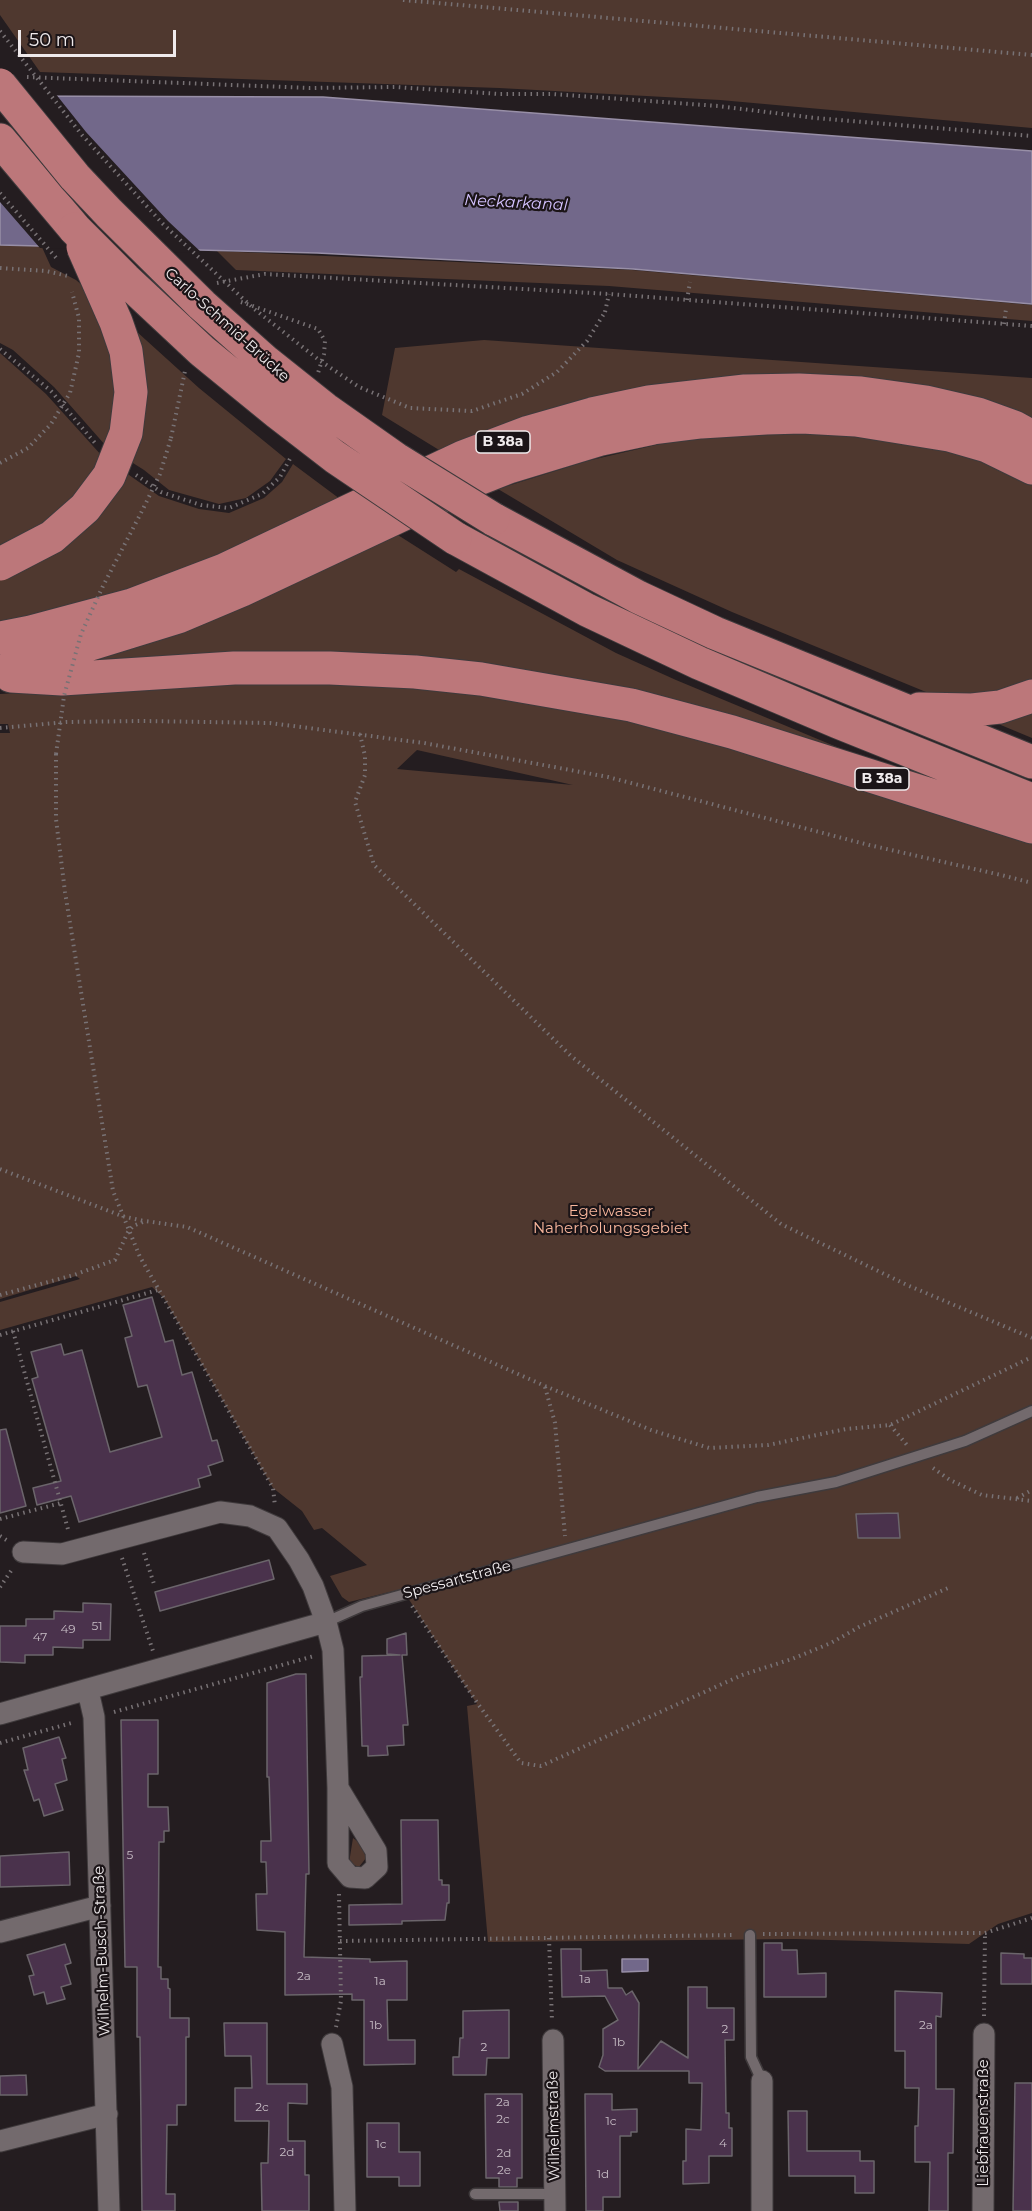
<!DOCTYPE html>
<html>
<head>
<meta charset="utf-8">
<style>
  body { margin:0 }
  #map { position:relative; width:1032px; height:2211px; overflow:hidden; background:#241d20; font-family:Montserrat,sans-serif }
  canvas { display:block }
  .scale { position:absolute; left:18px; top:30px; width:158px; height:27px; box-sizing:border-box; border:3px solid #efeaec; border-top:0; padding-left:8px; font-size:18px; line-height:21px; white-space:nowrap; color:#efeaec; -webkit-text-stroke:4px #1b1417; paint-order:stroke }
</style>
</head>
<body>
<div id="map">
<canvas width="1032" height="2211"></canvas>
<div class="scale">50 m</div>
</div>
<script>
const context = document.querySelector('canvas').getContext('2d');
context.lineJoin = 'round';
function fill(path, color) { context.fillStyle = color; context.fill(path, 'evenodd'); }
const poly = rows => new Path2D(rows.map(r => 'M' + r).join(''));
function strokePath(path, color, width, dash) { context.strokeStyle = color; context.lineWidth = width; context.lineCap = dash ? 'butt' : 'round'; context.setLineDash(dash || []); context.stroke(path); }
function drawText(font, color, halo, rows, align = 'center') {
  context.font = font + ' Montserrat,sans-serif'; context.lineWidth = 4.5; context.setLineDash([]); context.textBaseline = 'middle'; context.strokeStyle = halo; context.fillStyle = color; for (const [text, x, y, turn = 0] of rows) {
    context.save(); context.translate(x, y); context.rotate((+turn || 0) * Math.PI / 180); context.textAlign = isNaN(turn) ? turn : align; if (halo) context.strokeText(text, 0, 0); context.fillText(text, 0, 0); context.restore();
  }
}
fill(poly([
  [0,0,1032,0,1032,128,720,100,499,88,40,72,0,15],
  [0,245,41,245,51,267,76,280,136,331,199,388,286,459,270,481,246,498,219,504,169,490,144,470,106,446,54,387,13,350,0,343],
  [217,251,632,270,1032,305,1032,321,609,286,236,270],
  [484,340,1032,378,1032,420,959,397,444,453,382,415,395,348],
  [0,353,46,394,102,456,159,496,199,509,229,513,264,498,282,482,293,464,340,499,246,547,151,584,0,627],
  [821,433,911,442,995,461,1032,480,1032,682,966,699,926,692,732,612,617,560,498,489,587,461,664,443,743,434],
  [390,530,456,572,459,569,616,653,676,680,856,755,568,681,49,667],
  [265,679,496,692,742,745,1032,836,1032,1913,998,1924,969,1944,795,1939,488,1942,467,1706,477,1704,408,1598,398,1590,349,1602,342,1597,330,1576,367,1565,322,1528,314,1530,302,1511,273,1488,164,1298,152,1287,0,1330,0,1302,80,1279,76,1276,0,1299,0,733,10,733,8,724,0,724,0,694],
  [417,750,573,785,397,769],
  [1032,708,1032,738,996,723],
  [353,1838,362,1845,366,1858,359,1867,349,1863]
]), '#4f382f');
const water = poly([
  [0,96,323,97,1032,151,1032,304,633,269,317,253,0,245,0,96],
  [622,1959,648,1959,648,1971,622,1972,622,1959]
]);
fill(water, '#72688a');
strokePath(water, '#988fa7', 1.5);
fill(poly([
  [0,93,55,93,86,132,168,221,202,253,40,248,0,202]
]), '#241d20');
const building = poly([
  [152,1297,165,1342,173,1340,182,1375,192,1372,212,1441,217,1440,223,1461,208,1466,211,1475,198,1479,200,1487,79,1522,71,1496,37,1505,33,1488,61,1481,32,1379,38,1377,31,1352,61,1344,64,1355,82,1350,110,1452,162,1437,147,1385,138,1387,125,1338,132,1336,123,1305,152,1297],
  [6,1429,26,1506,0,1513,0,1430,6,1429],
  [898,1513,900,1538,858,1538,856,1514,898,1513],
  [269,1560,274,1579,160,1611,155,1592,269,1560],
  [83,1603,111,1604,110,1640,83,1640,83,1648,53,1647,53,1655,25,1655,25,1663,0,1662,0,1626,26,1626,26,1619,54,1619,54,1611,83,1612,83,1603],
  [406,1633,407,1655,402,1655,408,1725,403,1725,404,1745,387,1746,388,1755,368,1756,368,1746,362,1746,360,1677,362,1677,362,1656,400,1655,387,1654,387,1639,406,1633],
  [296,1674,306,1674,309,1874,306,1874,304,1957,370,1959,370,1962,407,1961,407,2000,387,2000,388,2040,415,2040,415,2064,364,2065,364,2000,352,2000,352,1994,285,1995,285,1932,257,1930,256,1894,267,1894,266,1862,261,1862,261,1841,271,1841,269,1777,267,1777,267,1683,296,1674],
  [121,1720,158,1720,158,1774,148,1774,148,1807,168,1807,169,1831,164,1831,164,1842,159,1842,158,1967,161,1967,161,1979,168,1979,168,1988,170,1989,170,2018,189,2018,189,2037,186,2037,186,2105,177,2105,177,2125,167,2125,166,2194,175,2194,175,2211,142,2211,140,2037,137,2037,137,1967,125,1967,121,1720],
  [59,1737,66,1758,62,1759,67,1780,55,1784,63,1810,44,1816,39,1799,34,1801,24,1770,28,1770,23,1748,59,1737],
  [401,1820,438,1820,439,1880,442,1880,442,1885,449,1885,449,1903,447,1903,445,1920,402,1921,402,1924,349,1925,349,1905,402,1904,401,1820],
  [69,1852,70,1885,0,1887,0,1856,69,1852],
  [764,1943,782,1943,782,1950,797,1950,798,1974,826,1973,826,1997,764,1997,764,1943],
  [65,1944,71,1963,65,1965,71,1984,61,1987,65,1999,47,2004,44,1992,34,1995,29,1976,34,1975,27,1955,65,1944],
  [561,1949,581,1949,581,1971,607,1970,608,1988,622,1988,626,1995,632,1991,639,2003,638,2069,661,2041,688,2058,688,1987,707,1987,707,2008,734,2008,734,2040,725,2040,726,2113,729,2113,729,2128,732,2128,732,2156,709,2156,709,2183,683,2184,683,2161,686,2161,686,2129,701,2130,702,2083,689,2083,689,2071,605,2071,599,2067,603,2055,603,2029,618,2020,605,1996,562,1997,561,1949],
  [1001,1953,1024,1954,1024,1958,1032,1958,1032,1984,1001,1984,1001,1953],
  [895,1991,942,1993,941,2017,936,2016,936,2089,954,2089,953,2153,948,2153,948,2211,929,2211,930,2162,915,2162,915,2126,918,2126,919,2088,905,2088,905,2051,895,2051,895,1991],
  [509,2010,509,2058,487,2058,486,2075,453,2075,453,2057,459,2057,460,2038,463,2038,463,2011,509,2010],
  [224,2023,267,2023,267,2084,307,2084,307,2104,288,2103,288,2141,305,2141,305,2175,309,2175,309,2211,262,2211,261,2163,268,2163,269,2121,235,2121,235,2088,252,2088,251,2056,225,2056,224,2023],
  [26,2075,27,2095,0,2095,0,2076,26,2075],
  [1015,2083,1032,2083,1032,2211,1013,2211,1015,2083],
  [485,2094,522,2094,522,2178,517,2178,517,2187,499,2187,499,2178,486,2178,485,2094],
  [585,2094,612,2094,612,2110,637,2109,637,2132,631,2132,631,2136,620,2136,620,2197,603,2197,603,2211,586,2211,585,2094],
  [788,2111,807,2111,807,2151,860,2151,860,2161,874,2161,874,2193,855,2193,855,2176,789,2176,788,2111],
  [367,2123,399,2123,399,2152,420,2152,420,2186,399,2186,399,2177,367,2177,367,2123],
  [499,2202,518,2202,518,2211,500,2211,499,2202]
]);
fill(building, '#4a324c');
strokePath(building, '#6b656b', 1.5);
const service = poly([
  [326,1622,362,1606,757,1497,836,1482,965,1441,1032,1411],
  [750,1935,751,2057,762,2081],
  [475,2194,555,2194]
]);
const minor = poly([
  [23,1552,62,1554,220,1512,250,1516,277,1528,299,1560,313,1586,326,1622,333,1650,338,1788,338,1863,350,1877,365,1878,377,1867,376,1851,338,1788],
  [88,1691,94,1717,109,2211],
  [0,1714,326,1622],
  [0,1932,100,1906],
  [553,2040,555,2211],
  [332,2044,342,2087,345,2211],
  [0,2141,107,2114],
  [762,2211,762,2081],
  [983,2211,984,2034]
]);
const trunk = poly([
  [0,140,75,229],
  [493,519,638,597,715,633,1032,762],
  [455,538,587,610,699,663,838,722,1032,800],
  [0,638,31,632,132,605,224,570,463,457,529,432,592,414,649,402,745,391,799,390,861,393,926,402,978,414,1014,427,1032,437],
  [0,672,178,617,242,590,476,480,509,467,601,439,653,428,701,422,766,418,802,417,856,420,949,435,987,446,1032,468],
  [11,676,62,679,234,668,330,668,415,672,481,679,631,705,732,732,1032,827],
  [919,709,972,710,1000,707,1032,696]
]);
strokePath(service, '#3f3a3c', 13);
strokePath(minor, '#3f3a3c', 23);
strokePath(trunk, '#3f3a3c', 35);
strokePath(poly([
  [403,0,1032,55],
  [27,77,310,88,395,87,500,94,552,94,718,106,815,118,1032,136],
  [0,268,46,271,68,276],
  [217,283,265,274,609,294,1032,326],
  [687,300,690,282],
  [241,302,318,329,325,341,324,354,318,373],
  [605,312,609,294],
  [1004,324,1006,309],
  [0,349,51,391,95,443],
  [171,438,185,371],
  [136,475,161,492,201,505,229,508,262,494,280,477,291,457],
  [0,728,67,722,142,721,270,723,424,743,608,777,869,845,1001,875,1032,883],
  [360,734,365,756,365,775,355,802,374,865,571,1056,781,1224,907,1285,1032,1338],
  [56,754,56,819,65,892,113,1191,140,1257,273,1488,275,1506],
  [0,1169,122,1216,144,1221],
  [0,1295,74,1275,115,1260,128,1232,133,1226,145,1221,187,1227,545,1386,651,1430,709,1448,768,1445,846,1429,890,1425,1032,1357],
  [13,1331,69,1533],
  [0,1335,158,1290],
  [545,1387,555,1423,565,1536],
  [890,1425,907,1445],
  [933,1468,950,1480,982,1495,1032,1501],
  [1017,1498,1032,1490],
  [0,1519,61,1503],
  [0,1536,8,1541],
  [144,1553,154,1584],
  [122,1558,153,1651],
  [0,1587,13,1568],
  [412,1606,478,1704,521,1763,541,1766,742,1675,792,1659,831,1643,859,1627,948,1588],
  [114,1712,314,1656],
  [0,1743,75,1722],
  [763,1934,985,1933,1032,1918],
  [549,1938,552,2021],
  [340,1941,735,1935],
  [984,2016,985,1933],
  [336,2027,341,2001,339,1894]
]), '#787275', 4, [1.5, 4.5]);
strokePath(service, '#736a6d', 10);
strokePath(minor, '#736a6d', 21);
strokePath(trunk, '#bc777a', 33);
const trunkBridge = poly([
  [0,85,75,177,109,213,202,305,266,362,325,409,396,459,493,519],
  [75,229,125,279,202,351,278,413,335,457,455,538],
  [0,564,52,537,85,508,109,476,126,433,131,392,126,351,116,322,83,247]
]);
strokePath(trunkBridge, '#3f3a3c', 35, []);
strokePath(poly([
  [0,31,82,135,163,224,253,308,319,360,359,387,410,408,472,411,522,394,557,372,587,341,605,312],
  [0,193,58,260],
  [0,463,28,448,51,424,70,393,79,353,79,318,72,292],
  [56,754,64,696,81,634,103,586,142,511,160,474,171,438]
]), '#787275', 4, [1.5, 4.5]);
strokePath(trunkBridge, '#bc777a', 33);
drawText('12px', '#c6bcc4', null, [
  ["51",97,1626],
  ["49",68,1629],
  ["47",40,1637],
  ["5",130,1855],
  ["2a",304,1976],
  ["1a",585,1979],
  ["1a",380,1981],
  ["1b",376,2025],
  ["2a",926,2025],
  ["2",725,2029],
  ["1b",619,2042],
  ["2",484,2047],
  ["2a",503,2102],
  ["2c",262,2107],
  ["2c",503,2119],
  ["1c",611,2121],
  ["4",723,2143],
  ["1c",381,2144],
  ["2d",287,2152],
  ["2d",504,2153],
  ["2e",504,2170],
  ["1d",603,2174]
]);
for (const [x, y, w] of [
  [503,442,54],
  [882,779,54]
]) { const box = new Path2D(); box.roundRect(x - w / 2, y - 11, w, 22, 4.5); context.fillStyle = '#1b1417'; context.fill(box); strokePath(box, '#efeaec', 1.5); }
drawText('bold 14px', '#efeaec', null, [
  ["B 38a",503,442],
  ["B 38a",882,779]
]);
drawText('15px', '#efeaec', '#1b1417', [
  ["Carlo-Schmid-Brücke",227,325,42],
  ["Spessartstraße",457,1580,-15],
  ["Wilhelm-Busch-Straße",102,1951,-92],
  ["Liebfrauenstraße",984,2123,-90],
  ["Wilhelmstraße",554,2126,-91]
]);
drawText('15px', '#f8b69c', '#1b1417', [
  ["Egelwasser",611,1212],
  ["Naherholungsgebiet",611,1229]
]);
drawText('italic 16px', '#d2c0fc', '#1b1417', [
  ["Neckarkanal",516,203,3]
]);
</script>
</body>
</html>
